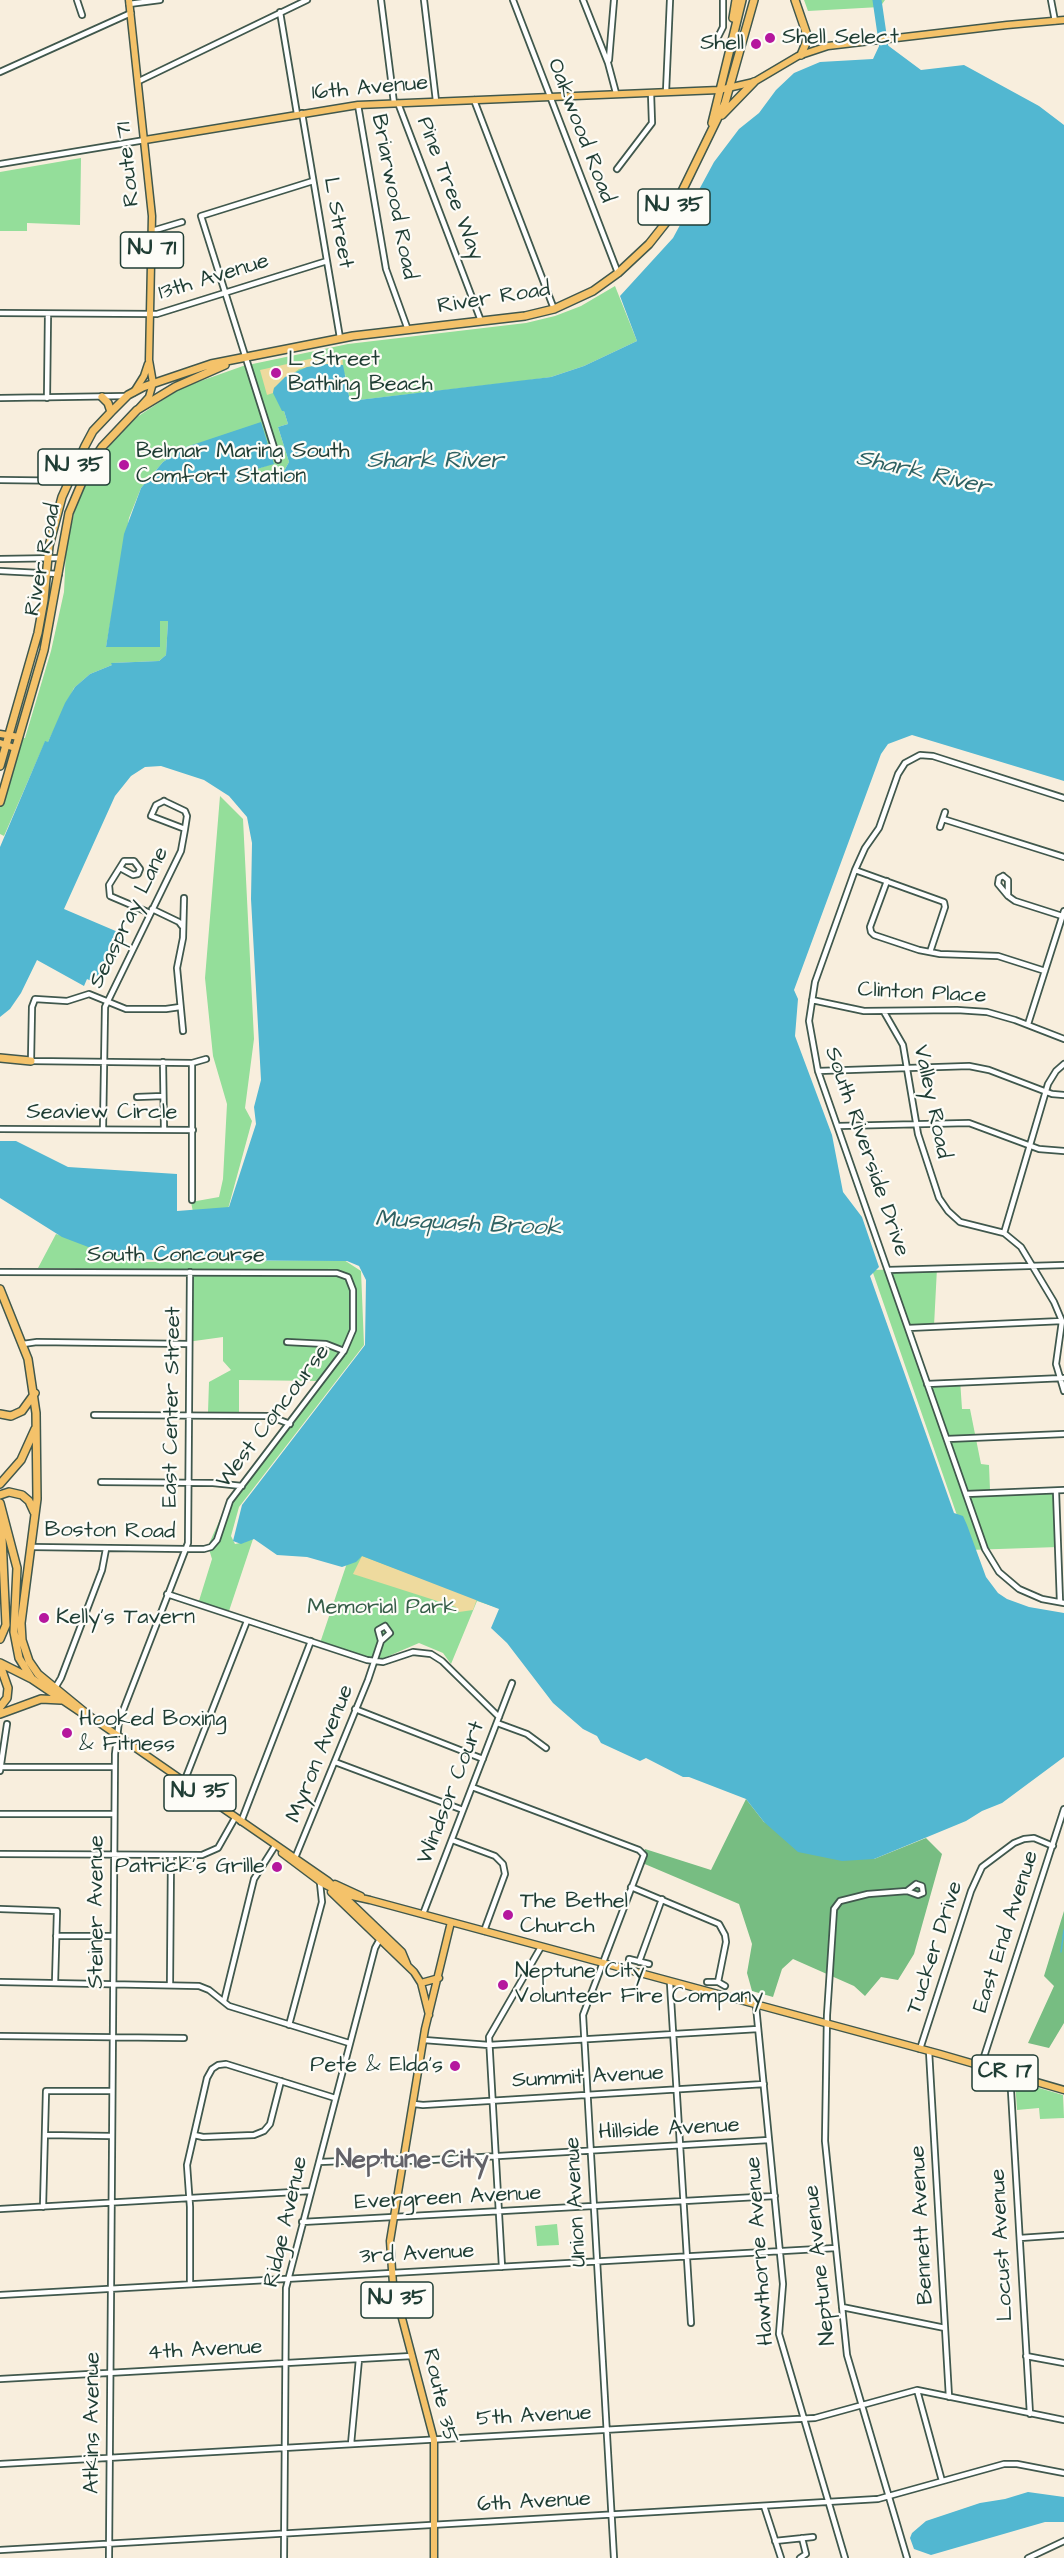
<!DOCTYPE html>
<html>
<head>
<meta charset="utf-8">
<style>
  body { margin:0 }
  canvas { display:block; background:#f8eedd }
</style>
</head>
<body>
<canvas width="1064" height="2558"></canvas>
<script>
const context = document.querySelector('canvas').getContext('2d');
context.lineJoin = 'round';
function fill(path, color) { context.fillStyle = color; context.fill(path, 'evenodd'); }
const poly = rows => new Path2D(rows.map(r => 'M' + r).join(''));
function strokePath(path, color, width, dash) { context.strokeStyle = color; context.lineWidth = width; context.lineCap = dash ? 'butt' : 'round'; context.setLineDash(dash || []); context.stroke(path); }
function drawText(font, color, halo, rows, align = 'center') {
  context.font = font + ' "Architects Daughter",sans-serif'; context.lineWidth = 4.5; context.setLineDash([]); context.textBaseline = 'middle'; context.strokeStyle = halo; context.fillStyle = color; for (const [text, x, y, turn = 0] of rows) {
    context.save(); context.translate(x, y); context.rotate((+turn || 0) * Math.PI / 180); context.textAlign = isNaN(turn) ? turn : align; if (halo) context.strokeText(text, 0, 0); context.fillText(text, 0, 0); context.restore();
  }
}
fill(poly([
  [804,0,885,0,880,7,808,11],
  [81,158,80,225,27,223,27,231,0,231,0,172],
  [615,286,637,341,584,366,551,377,523,381,350,401,345,374,284,411,288,424,278,427,289,462,284,471,260,478,257,469,274,463,213,439,186,447,163,462,141,488,129,518,106,647,160,621,168,621,166,655,159,661,112,663,112,665,90,674,74,688,48,742,45,742,4,836,0,834,0,804,19,739,25,738,51,651,64,592,66,549,76,505,92,471,111,444,137,417,181,388,243,366,348,344,526,323,555,316,581,306],
  [220,796,243,819,254,1039,245,1108,252,1121,228,1209,193,1212,191,1202,219,1197,223,1179,227,1104,213,1056,205,978],
  [56,1234,147,1262,344,1260,361,1271,364,1345,239,1507,231,1536,235,1544,245,1542,254,1536,228,1614,198,1604,212,1559,208,1546,226,1506,318,1381,239,1380,239,1413,208,1412,209,1382,231,1370,223,1361,223,1337,187,1342,188,1270,38,1268],
  [937,1268,934,1326,906,1326,926,1381,960,1379,962,1409,970,1409,981,1464,989,1465,990,1490,1055,1489,1058,1547,969,1550,872,1270],
  [362,1551,474,1591,498,1608,477,1601,451,1664,443,1653,419,1643,377,1661,320,1643,347,1563],
  [1015,2081,1063,2095,1064,2118,1040,2119,1039,2108,1017,2110],
  [557,2224,559,2245,537,2246,535,2226]
]), '#94de9a');
fill(poly([
  [746,1799,764,1822,874,1859,926,1838,942,1854,914,1954,898,1980,881,1977,865,1996,854,1986,793,1959,782,1969,773,1997,752,1991,747,1973,752,1944,739,1904,640,1862,645,1849,711,1870],
  [1064,1911,1064,2023,1049,2048,1028,2043,1054,1986,1044,1976]
]), '#77bd82');
fill(poly([
  [337,353,338,355,342,355,343,365,327,364,299,369,274,388,273,393,267,395,260,370],
  [362,1556,477,1599,473,1610,459,1612,456,1607,353,1574]
]), '#eeda9e');
fill(poly([
  [880,44,886,44,921,70,964,65,1039,106,1064,125,1064,781,912,735,888,744,881,754,794,990,798,999,795,1036,832,1135,843,1192,862,1217,879,1267,870,1276,954,1513,963,1516,967,1525,986,1577,998,1593,1007,1599,1029,1607,1064,1613,1064,1757,1002,1803,982,1811,966,1821,874,1859,842,1861,798,1852,764,1822,746,1799,689,1777,683,1777,646,1758,640,1761,601,1743,597,1736,583,1729,553,1703,507,1643,491,1628,499,1609,362,1556,356,1562,342,1567,307,1557,277,1555,254,1539,241,1544,233,1541,242,1505,365,1345,366,1280,359,1266,347,1261,153,1260,104,1253,62,1237,0,1198,0,1141,16,1141,68,1167,177,1174,177,1211,229,1207,256,1124,254,1107,261,1080,251,899,252,843,247,817,229,796,204,780,161,766,145,767,131,776,115,796,64,909,125,935,96,983,87,979,84,986,37,960,21,993,10,1009,0,1017,0,847,45,741,48,742,65,703,75,687,90,674,112,665,111,663,159,661,166,655,168,621,160,621,160,647,106,647,124,534,141,488,163,462,186,447,261,422,274,464,257,469,259,478,284,471,289,462,278,427,288,424,284,411,282,411,273,393,274,388,285,377,307,367,327,364,343,365,350,401,551,377,584,366,637,341,620,296,673,238,714,162,739,129,759,113,776,90,794,73,820,62,873,59],
  [1028,2492,1064,2497,1064,2522,1045,2522,931,2555,914,2549,910,2538,912,2533,926,2521,980,2503,1005,2499]
]), '#52b7d1');
strokePath(poly([
  [1061,1952,1064,1930]
]), '#52b7d1', 1.5);
strokePath(poly([
  [877,0,884,48]
]), '#52b7d1', 9);
const minor = poly([
  [77,0,82,15],
  [381,0,394,103],
  [424,0,436,101],
  [513,0,618,273],
  [583,0,608,63,616,93],
  [1051,0,1055,21],
  [129,4,160,0],
  [280,12,297,114],
  [717,39,723,27,723,0],
  [609,60,614,0],
  [0,72,131,13],
  [139,81,307,0],
  [666,92,670,0],
  [474,100,554,309],
  [398,103,481,321],
  [358,105,386,269,408,330],
  [302,113,340,338],
  [0,164,145,140],
  [617,169,652,123,651,93],
  [152,231,182,222],
  [0,313,157,314,327,261],
  [0,398,126,396],
  [47,398,48,314],
  [278,460,201,216,313,181],
  [0,480,82,481],
  [0,559,61,558],
  [0,571,59,574],
  [1064,798,933,756,920,755,905,763,898,774,879,828,865,848,855,870,815,982,809,1021,818,1071,985,1549,999,1572,1019,1589,1042,1599,1064,1603],
  [164,801,185,811,187,816,185,829,151,816,156,805,164,801],
  [943,819,1064,857],
  [940,827,945,812],
  [120,868,133,875,138,874,140,869,134,861,124,861,109,885,110,896,150,913],
  [855,870,944,902,945,907,930,952],
  [1003,876,1008,880,1008,896,998,884,999,878,1003,876],
  [887,881,870,927,871,932,874,935,919,950,940,954,998,956,1045,971],
  [1008,896,1015,901,1062,916],
  [152,909,179,922,182,926],
  [812,1000,864,1011,957,1010,987,1012,1015,1020,1064,1039],
  [180,1007,166,1009,126,1009,89,994,67,1001,35,999,32,1007,31,1061,192,1063],
  [884,1012,903,1045,918,1134,939,1198,948,1211,960,1222,1004,1233,1021,1247,1054,1302,1062,1321,1056,1364,1064,1391],
  [1028,1024,1064,911],
  [183,1031,177,968,183,938,184,898],
  [163,1062,164,1129],
  [192,1063,192,1200],
  [192,1063,206,1059],
  [818,1071,969,1066,989,1070,1052,1094,1064,1095],
  [137,1097,163,1096],
  [838,1126,969,1123,1039,1149,1064,1151],
  [0,1129,193,1130],
  [103,1129,105,1007,181,851,185,829],
  [1004,1233,1048,1084,1056,1071,1064,1064],
  [888,1270,1064,1265],
  [0,1272,337,1273,348,1277,353,1290,353,1330,344,1351,230,1501,217,1540,211,1547,204,1549,186,1549,32,1547],
  [908,1328,1062,1321],
  [287,1342,326,1344,344,1351],
  [23,1344,37,1342,189,1344],
  [927,1384,1064,1378],
  [94,1415,269,1416,290,1424],
  [947,1439,1064,1434],
  [101,1482,213,1483,242,1486],
  [1056,1491,1060,1602],
  [966,1494,1064,1490],
  [167,1594,367,1660,383,1662,413,1652,431,1654,442,1661,499,1717],
  [385,1626,390,1633,381,1641,378,1630,385,1626],
  [55,1688,61,1678,102,1570,106,1549],
  [355,1709,483,1759],
  [497,1723,527,1734,546,1748],
  [335,1762,463,1810],
  [1,1767,114,1767],
  [0,1771,7,1724],
  [184,1782,247,1621],
  [472,1787,639,1850,644,1855,583,2015,614,2558],
  [0,1814,114,1814],
  [241,1822,311,1641],
  [452,1840,495,1856,503,1864,505,1874,484,1931],
  [0,1854,202,1855,218,1848,235,1818],
  [295,1858,368,1680,381,1641],
  [916,1884,922,1886,923,1893,918,1895,907,1891,916,1884],
  [631,1887,719,1924,725,1935,726,1942,718,1982],
  [0,1909,57,1911,55,1983],
  [423,1914,512,1683],
  [56,1936,113,1936],
  [629,1959,649,1964],
  [639,1962,662,1899],
  [0,1982,199,1986,209,1990,229,2006,349,2043],
  [707,1982,718,1982,725,1986],
  [670,1983,691,2323],
  [170,1984,171,1855],
  [224,2001,254,1879,275,1846],
  [756,2006,783,2284,779,2334,845,2558],
  [289,2025,322,1902,320,1883],
  [0,2036,184,2038],
  [424,2040,489,2045,758,2029],
  [920,2049,971,1891,982,1867,1014,1843,1024,1839,1034,1838,1053,1846],
  [929,2051,949,2397],
  [981,2066,1064,1809],
  [1010,2074,1030,2414],
  [414,2104,423,2105,764,2084],
  [45,2135,111,2136],
  [194,2135,203,2137,254,2135,264,2131,270,2124,281,2081],
  [319,2162,394,2159,414,2161,769,2140],
  [43,2207,46,2091,112,2091],
  [0,2209,311,2191],
  [302,2222,775,2196],
  [1020,2238,1064,2235],
  [502,2267,489,2037,541,1947],
  [190,2284,190,2207,187,2165,207,2078,212,2069,218,2065,226,2064,335,2098],
  [0,2295,836,2248],
  [842,2307,945,2328],
  [1026,2356,1064,2363],
  [0,2379,412,2356],
  [917,2390,942,2481],
  [351,2444,359,2359],
  [0,2464,815,2418,917,2390,1064,2420],
  [764,2506,781,2558],
  [775,2541,813,2537],
  [0,2550,878,2499,1004,2464,1017,2464,1064,2473],
  [109,2558,115,1754,119,1721,188,1543,190,1272],
  [284,2558,286,2288,375,1948,380,1939],
  [800,2558,806,2554,802,2538],
  [907,2558,847,2355,825,2141,827,2015,834,1909,840,1901,868,1894,907,1891],
  [1028,2558,1064,2541]
]);
const major = poly([
  [129,0,152,216,149,360,153,383,149,397,140,407],
  [145,140,358,105,719,90,754,82,798,56,828,46,1007,25,1064,20],
  [134,392,144,376,148,364],
  [0,734,19,737],
  [0,743,15,748],
  [88,1715,328,1881,402,1952,407,1964],
  [282,1853,322,1883],
  [320,1882,343,1894,370,1900,940,2054,1064,2090],
  [335,1884,361,1896],
  [331,1892,414,1972,421,1983,429,2015],
  [421,1983,439,1978],
  [434,2558,434,2440,393,2284,390,2241,425,2029,451,1922]
]);
const highway = poly([
  [795,0,807,35,806,43,801,55],
  [733,18,736,0],
  [722,115,754,82],
  [712,123,742,0],
  [102,397,108,403,111,412],
  [0,766,38,633,44,600,49,546,62,497,85,446,93,431,111,412,128,395,143,387,211,364,353,336,525,316,554,309,593,291,618,273,649,244,668,220,725,103,754,0],
  [0,802,44,650,69,513,88,468,102,447,137,410,175,387,225,365],
  [0,1058,31,1061],
  [0,1289,28,1359,36,1413,37,1499,21,1623,22,1640,29,1661,38,1674,88,1715],
  [0,1414,11,1416,22,1411,35,1393],
  [0,1484,21,1460,35,1429],
  [0,1495,9,1492,22,1495,29,1501,34,1512],
  [0,1503,17,1568,14,1632,19,1658,32,1679,81,1712],
  [0,1639,6,1625,1,1515],
  [0,1663,30,1678],
  [0,1665,8,1688,7,1698,0,1707],
  [0,1714,41,1699,61,1700]
]);
strokePath(minor, '#40584d', 8);
strokePath(major, '#40584d', 9);
strokePath(highway, '#40584d', 10);
strokePath(minor, '#fff', 4.5);
strokePath(major, '#f4c26a', 6);
strokePath(highway, '#f4c26a', 7);
for (const [x, y, r, color] of [
  [770,38,6,"#b5179e"],
  [756,44,6,"#b5179e"],
  [276,373,6,"#b5179e"],
  [124,465,6,"#b5179e"],
  [44,1618,6,"#b5179e"],
  [67,1733,6,"#b5179e"],
  [277,1867,6,"#b5179e"],
  [508,1915,6,"#b5179e"],
  [503,1985,6,"#b5179e"],
  [455,2066,6,"#b5179e"]
]) { const dot = new Path2D(); dot.arc(x, y, r, 0, 2 * Math.PI); context.fillStyle = color; context.fill(dot); strokePath(dot, '#fdfcf7', 2); }
for (const [x, y, w] of [
  [674,207,72],
  [152,250,63],
  [74,467,72],
  [200,1793,72],
  [1005,2073,66],
  [397,2300,72]
]) { const box = new Path2D(); box.roundRect(x - w / 2, y - 18, w, 36, 4.5); context.fillStyle = '#fdfcf7'; context.fill(box); strokePath(box, '#1f3d34', 1.5); }
drawText('bold 21px', '#1f3d34', null, [
  ["NJ 35",674,207],
  ["NJ 71",152,250],
  ["NJ 35",74,467],
  ["NJ 35",200,1793],
  ["CR 17",1005,2073],
  ["NJ 35",397,2300]
]);
drawText('22px', '#1f3d34', '#fdfcf7', [
  ["Shell Select",782,38],
  ["Shell",744,44,"right"],
  ["L Street",288,360],
  ["Bathing Beach",288,385],
  ["Belmar Marina South",136,452],
  ["Comfort Station",136,477],
  ["Kelly's Tavern",56,1618],
  ["Hooked Boxing",79,1720],
  ["& Fitness",79,1745],
  ["Patrick’s Grille",265,1867,"right"],
  ["The Bethel",520,1902],
  ["Church",520,1927],
  ["Neptune City",515,1972],
  ["Volunteer Fire Company",515,1997],
  ["Pete & Elda's",443,2066,"right"]
], 'left');
drawText('22px', '#1f3d34', '#fdfcf7', [
  ["16th Avenue",370,89,-5],
  ["Oakwood Road",580,131,69],
  ["Route 71",129,164,-96],
  ["Pine Tree Way",449,189,69],
  ["Briarwood Road",393,197,79],
  ["L Street",337,223,80],
  ["13th Avenue",214,278,-17],
  ["River Road",494,299,-9],
  ["River Road",44,560,-79],
  ["Seaspray Lane",130,918,-64],
  ["Clinton Place",922,994,3],
  ["Valley Road",931,1102,78],
  ["Seaview Circle",102,1113],
  ["South Riverside Drive",866,1152,71],
  ["South Concourse",176,1256],
  ["East Center Street",173,1407,-89],
  ["West Concourse",274,1417,-53],
  ["Boston Road",110,1532,1],
  ["Myron Avenue",321,1754,-68],
  ["Windsor Court",452,1793,-69],
  ["Steiner Avenue",97,1912,-90],
  ["East End Avenue",1007,1932,-72],
  ["Tucker Drive",936,1948,-72],
  ["Summit Avenue",588,2078,-3],
  ["Hillside Avenue",669,2130,-3],
  ["Evergreen Avenue",448,2199,-3],
  ["Union Avenue",577,2202,-93],
  ["Ridge Avenue",287,2222,-77],
  ["Bennett Avenue",923,2225,-93],
  ["Locust Avenue",1003,2245,-93],
  ["Hawthorne Avenue",761,2251,-94],
  ["3rd Avenue",417,2255,-3],
  ["Neptune Avenue",821,2265,-96],
  ["4th Avenue",205,2351,-3],
  ["Route 35",439,2396,77],
  ["5th Avenue",534,2417,-3],
  ["Atkins Avenue",93,2423,-90],
  ["6th Avenue",534,2503,-3]
]);
drawText('22px', '#365d48', '#fdfcf7', [
  ["Memorial Park",382,1608]
]);
drawText('italic 24px', '#2e6263', '#fdfcf7', [
  ["Shark River",435,462],
  ["Shark River",923,474,13],
  ["Musquash Brook",468,1225,3]
]);
drawText('bold 26px', '#636268', '#fdfcf7', [
  ["Neptune City",412,2162]
]);
</script>
</body>
</html>
